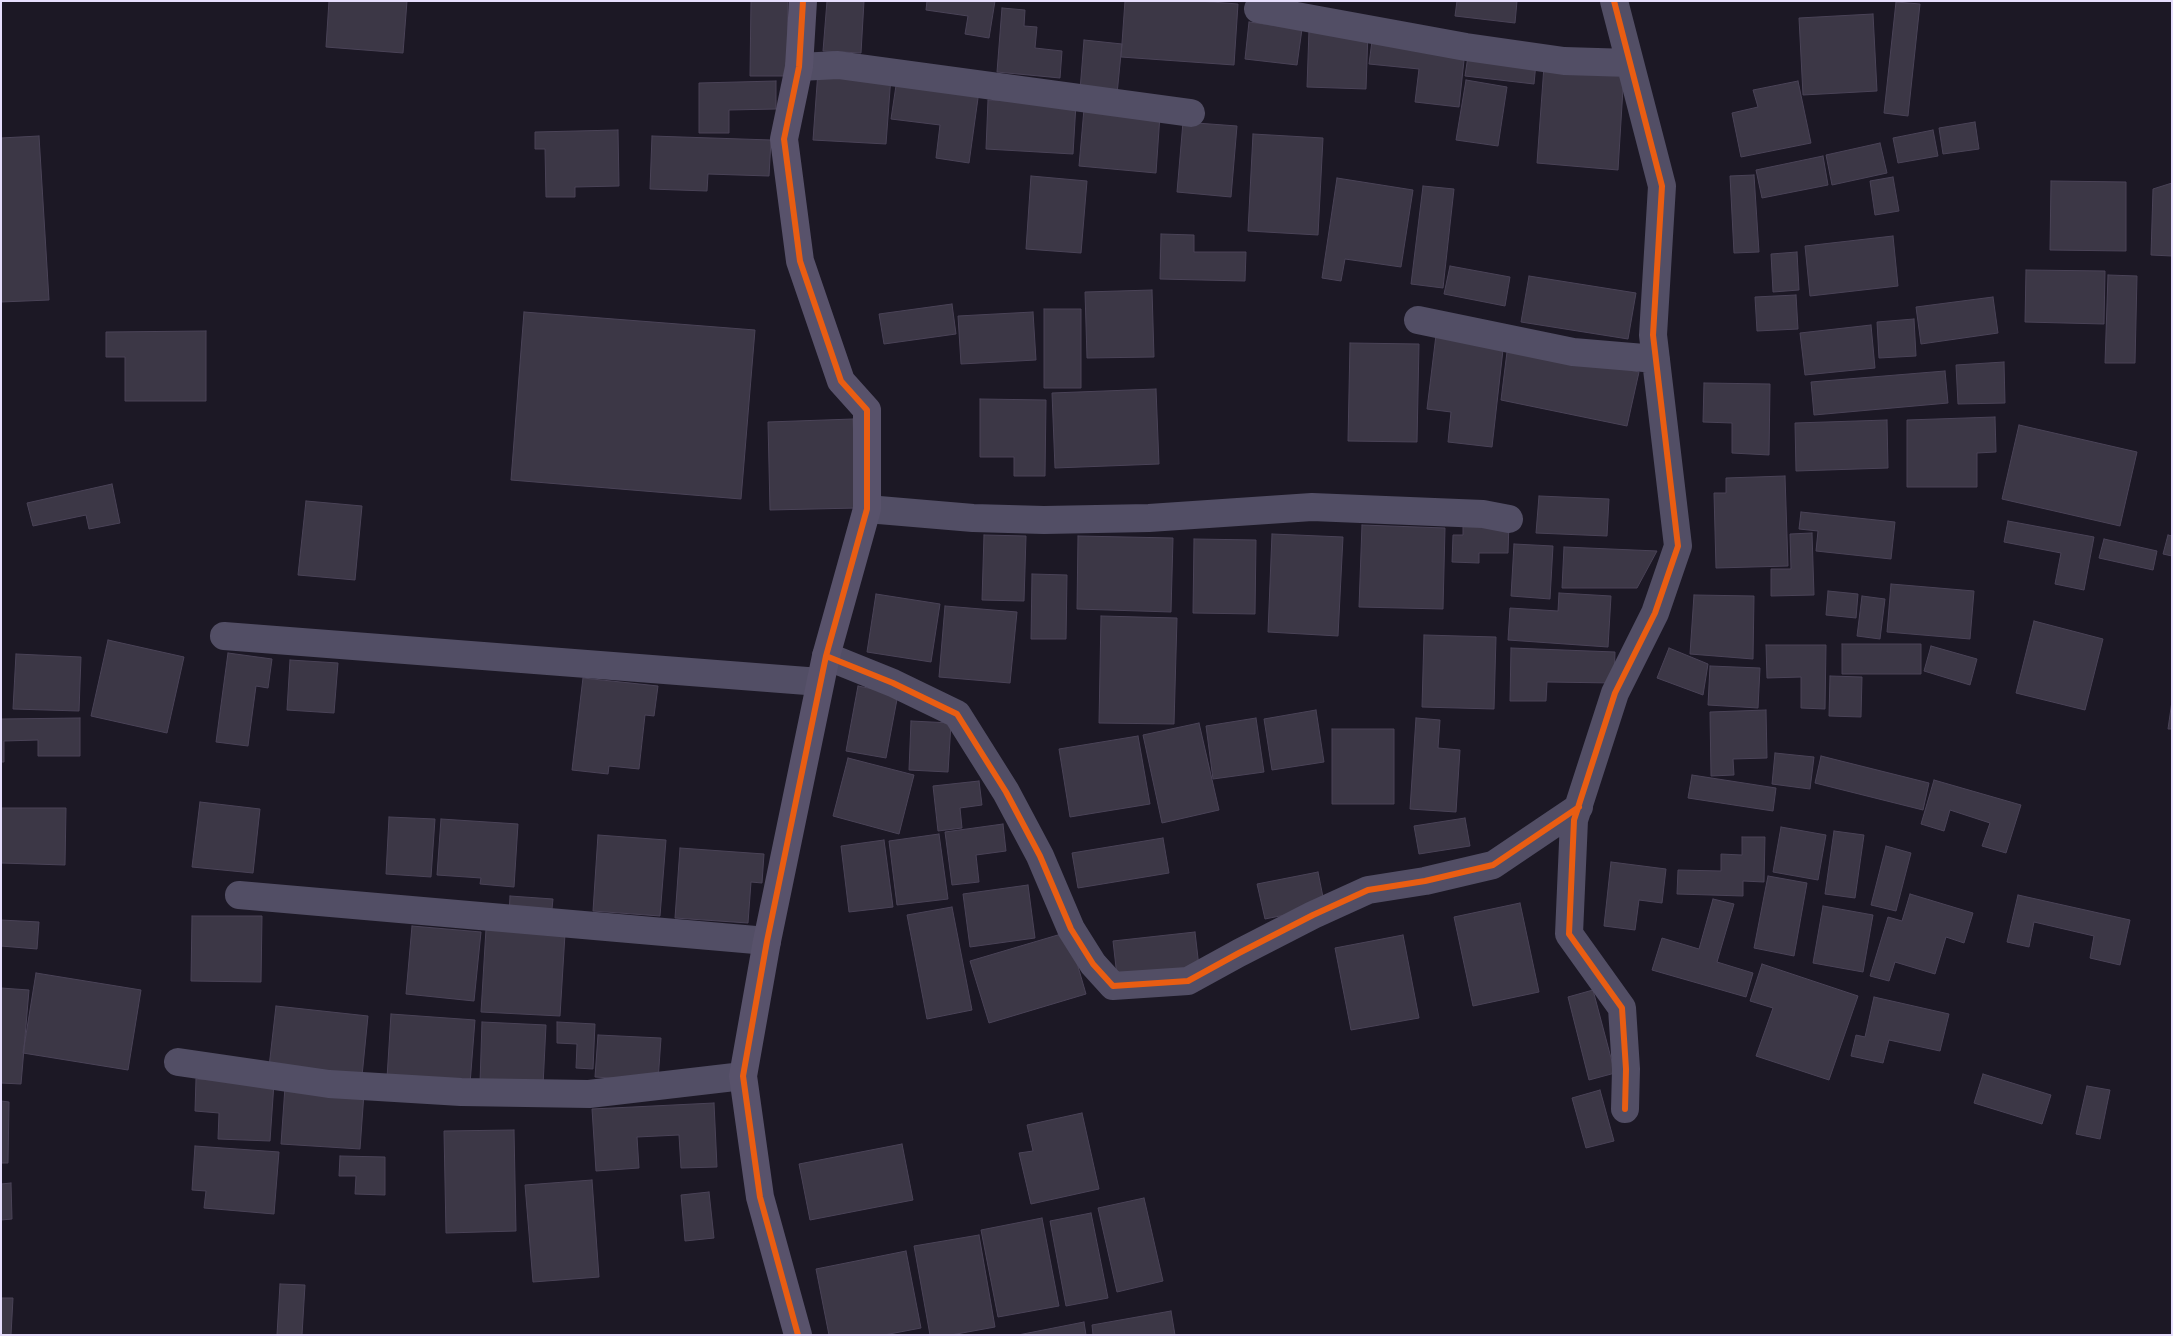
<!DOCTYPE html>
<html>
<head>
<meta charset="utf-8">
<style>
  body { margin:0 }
  #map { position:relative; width:2173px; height:1336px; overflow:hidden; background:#1c1825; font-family:"PT Sans Narrow",sans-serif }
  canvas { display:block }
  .frame { position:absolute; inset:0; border:2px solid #e6defd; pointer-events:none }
</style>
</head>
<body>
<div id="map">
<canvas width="2173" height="1336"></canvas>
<div class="frame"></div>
</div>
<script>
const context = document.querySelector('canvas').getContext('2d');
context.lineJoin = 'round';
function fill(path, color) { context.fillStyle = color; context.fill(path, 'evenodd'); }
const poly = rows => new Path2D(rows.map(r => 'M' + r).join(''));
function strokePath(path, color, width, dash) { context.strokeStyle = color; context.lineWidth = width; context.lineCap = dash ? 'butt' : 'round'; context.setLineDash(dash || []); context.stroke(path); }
const building = poly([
  [329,1,407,1,403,53,326,47,329,1],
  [751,1,788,1,787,76,750,76,751,1],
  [827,1,864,1,861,53,823,51,827,1],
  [927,1,995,1,989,38,965,34,968,16,926,10,927,1],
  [1125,1,1198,1,1238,4,1234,65,1121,57,1125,1],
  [1457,1,1517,1,1515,23,1455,16,1457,1],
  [1896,2,1920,4,1908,116,1884,113,1896,2],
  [1002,8,1025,10,1024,26,1037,27,1035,48,1062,51,1060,78,997,72,1002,8],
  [1873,14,1877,91,1803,95,1799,18,1873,14],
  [1249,22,1302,29,1297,65,1245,59,1249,22],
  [1309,30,1368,32,1366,89,1307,87,1309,30],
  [1084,40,1122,44,1117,94,1080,90,1084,40],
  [1372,41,1465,51,1459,107,1415,102,1419,69,1369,64,1372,41],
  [1468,56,1536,63,1534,84,1465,76,1468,56],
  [1544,66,1624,72,1618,170,1537,163,1544,66],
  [818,71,891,76,886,144,813,140,818,71],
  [897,79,979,91,969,163,936,158,940,125,891,119,897,79],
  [1466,80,1507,87,1498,146,1456,140,1466,80],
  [776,81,776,109,729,110,729,133,699,133,699,83,776,81],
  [1798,81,1811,143,1741,157,1732,113,1758,107,1753,90,1798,81],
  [988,100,1076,104,1073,154,986,149,988,100],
  [1084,109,1160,115,1156,173,1079,166,1084,109],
  [1183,122,1237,126,1231,197,1177,192,1183,122],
  [1975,122,1979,149,1943,154,1939,128,1975,122],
  [618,130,619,186,575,187,575,197,546,197,545,149,535,149,535,132,618,130],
  [1933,130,1938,156,1898,163,1893,138,1933,130],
  [1253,134,1323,138,1318,235,1248,231,1253,134],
  [39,136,49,300,1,302,1,138,39,136],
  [652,136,771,140,769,176,708,174,707,191,650,189,652,136],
  [1880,143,1887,173,1832,185,1826,155,1880,143],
  [1823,156,1828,185,1762,198,1756,170,1823,156],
  [1754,175,1759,252,1734,253,1730,176,1754,175],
  [1031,176,1087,181,1081,253,1026,249,1031,176],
  [1893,177,1899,211,1875,215,1870,181,1893,177],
  [1337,178,1413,190,1401,267,1345,259,1341,281,1322,278,1337,178],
  [2051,181,2126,182,2126,251,2050,250,2051,181],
  [2172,183,2172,256,2151,255,2153,189,2172,183],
  [1423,186,1454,189,1443,288,1411,284,1423,186],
  [1161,234,1194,235,1194,252,1246,252,1245,281,1160,279,1161,234],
  [1893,236,1898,286,1810,296,1805,246,1893,236],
  [1797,252,1799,290,1773,292,1771,254,1797,252],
  [1450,266,1510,277,1505,306,1444,294,1450,266],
  [2026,270,2105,271,2104,324,2025,322,2026,270],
  [2108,275,2137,276,2135,363,2105,363,2108,275],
  [1529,276,1636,293,1628,339,1521,322,1529,276],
  [1152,290,1154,357,1087,358,1085,292,1152,290],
  [1796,295,1798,329,1757,331,1755,297,1796,295],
  [1993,297,1998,333,1921,344,1916,307,1993,297],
  [952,304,956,334,884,344,879,314,952,304],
  [1044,309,1081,309,1081,388,1044,388,1044,309],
  [524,312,755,330,741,499,511,480,524,312],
  [1033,312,1036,360,961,364,958,316,1033,312],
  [1914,319,1916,356,1879,358,1877,322,1914,319],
  [1871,325,1875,368,1805,375,1800,333,1871,325],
  [206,331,206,401,125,401,125,357,106,357,106,332,206,331],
  [1436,335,1504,341,1492,447,1448,442,1451,412,1427,409,1436,335],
  [1350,343,1419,344,1417,442,1348,441,1350,343],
  [1508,344,1639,372,1627,426,1501,400,1508,344],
  [2004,362,2005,403,1958,404,1956,365,2004,362],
  [1945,371,1948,403,1814,415,1811,382,1945,371],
  [1704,383,1770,384,1769,455,1732,453,1732,423,1703,422,1704,383],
  [1156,389,1159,464,1055,468,1052,393,1156,389],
  [980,399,1046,400,1045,476,1014,476,1014,457,980,457,980,399],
  [1995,417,1996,452,1977,453,1977,487,1907,487,1907,420,1995,417],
  [853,419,857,508,770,510,768,422,853,419],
  [1887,420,1888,468,1796,471,1795,423,1887,420],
  [2019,425,2137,452,2120,526,2002,499,2019,425],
  [1785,476,1788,566,1716,568,1714,493,1726,493,1726,478,1785,476],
  [112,484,120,523,89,529,86,515,33,526,27,503,112,484],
  [1539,496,1609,499,1607,536,1536,533,1539,496],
  [306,501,362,506,355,580,298,575,306,501],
  [1801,512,1895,522,1891,559,1816,551,1818,531,1799,529,1801,512],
  [1463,520,1509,522,1508,553,1479,553,1479,563,1452,562,1453,535,1463,535,1463,520],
  [2008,521,2094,537,2084,590,2055,584,2061,553,2004,542,2008,521],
  [1362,525,1445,528,1443,609,1359,607,1362,525],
  [1812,533,1814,595,1771,596,1771,569,1791,569,1790,534,1812,533],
  [1272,534,1343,537,1338,636,1268,632,1272,534],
  [984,535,1026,536,1024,601,982,600,984,535],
  [2168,535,2172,536,2172,556,2163,554,2168,535],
  [1078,536,1173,538,1171,612,1077,609,1078,536],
  [1194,539,1256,540,1255,614,1193,613,1194,539],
  [2104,539,2157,551,2153,570,2099,558,2104,539],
  [1514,544,1553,546,1550,599,1511,596,1514,544],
  [1564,547,1657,551,1637,588,1562,588,1564,547],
  [1032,574,1067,575,1066,639,1031,639,1032,574],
  [1891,584,1974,591,1970,639,1887,632,1891,584],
  [1828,591,1858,594,1856,618,1826,615,1828,591],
  [1559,593,1611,596,1608,647,1508,640,1510,608,1558,611,1559,593],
  [876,594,940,604,931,662,867,652,876,594],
  [1694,595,1754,596,1753,659,1690,654,1694,595],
  [1862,596,1885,599,1880,639,1857,636,1862,596],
  [945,606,1017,612,1010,683,939,677,945,606],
  [1101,616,1177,618,1174,724,1099,723,1101,616],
  [2034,621,2103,639,2085,710,2016,693,2034,621],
  [1424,635,1496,637,1494,709,1422,707,1424,635],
  [108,640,184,657,167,733,91,716,108,640],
  [1842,644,1921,644,1921,674,1842,674,1842,644],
  [1766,645,1826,645,1825,709,1801,708,1801,677,1767,678,1766,645],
  [1931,646,1977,659,1970,685,1924,671,1931,646],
  [1511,648,1615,652,1614,683,1547,682,1546,701,1510,701,1511,648],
  [1669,648,1708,664,1703,695,1657,678,1669,648],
  [228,653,272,659,268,688,256,686,248,746,216,742,228,653],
  [16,654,81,657,79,711,13,709,16,654],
  [290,660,338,663,334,713,287,710,290,660],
  [1710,666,1760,668,1758,708,1708,705,1710,666],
  [1830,676,1862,677,1861,717,1829,716,1830,676],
  [583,678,658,686,654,716,645,715,639,769,609,766,608,774,572,770,583,678],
  [858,686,898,694,886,758,846,751,858,686],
  [2172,701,2172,729,2168,729,2172,701],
  [1316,710,1324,762,1272,770,1264,719,1316,710],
  [1766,710,1767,758,1733,759,1734,775,1711,776,1710,712,1766,710],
  [80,718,80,756,38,756,38,740,4,741,4,762,1,762,1,719,80,718],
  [1256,718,1264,772,1213,779,1206,726,1256,718],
  [1416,718,1440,720,1438,748,1460,750,1456,812,1410,809,1416,718],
  [911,721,951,723,948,772,909,770,911,721],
  [1199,723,1219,810,1162,823,1143,735,1199,723],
  [1332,729,1394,729,1394,804,1332,804,1332,729],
  [1138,736,1150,804,1070,817,1059,749,1138,736],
  [1775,753,1814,757,1810,789,1772,784,1775,753],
  [1821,756,1929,783,1923,810,1815,783,1821,756],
  [848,758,914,775,899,834,833,816,848,758],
  [1692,775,1776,788,1773,811,1688,798,1692,775],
  [1934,780,2021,805,2006,853,1982,846,1990,823,1950,810,1944,831,1921,824,1934,780],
  [979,781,982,805,960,808,962,828,938,831,933,786,979,781],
  [200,802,260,809,253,873,192,867,200,802],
  [1,808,66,808,65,865,1,863,1,808],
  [389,817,435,819,431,877,386,874,389,817],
  [1465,818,1470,846,1419,854,1414,826,1465,818],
  [441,819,518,824,514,887,480,884,481,878,437,875,441,819],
  [1003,824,1006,851,976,855,979,882,952,885,945,832,1003,824],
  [1781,827,1826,835,1818,880,1773,872,1781,827],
  [1834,831,1864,835,1855,898,1825,894,1834,831],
  [939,834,948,899,897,905,889,841,939,834],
  [598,835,666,840,660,916,593,911,598,835],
  [1742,837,1765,837,1764,882,1743,881,1743,896,1677,894,1678,870,1721,871,1721,854,1742,855,1742,837],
  [1163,838,1169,873,1078,888,1072,853,1163,838],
  [884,840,893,907,849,912,841,846,884,840],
  [1886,846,1911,853,1896,911,1871,905,1886,846],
  [680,848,764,854,762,883,751,882,748,923,675,918,680,848],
  [1611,862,1666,869,1662,903,1639,900,1635,930,1604,926,1611,862],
  [1318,872,1325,907,1265,919,1257,884,1318,872],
  [1768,876,1807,883,1794,956,1754,948,1768,876],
  [1028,885,1035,938,970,947,963,894,1028,885],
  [1910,894,1973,913,1964,943,1946,937,1935,974,1895,962,1889,981,1870,976,1888,917,1902,921,1910,894],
  [2018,895,2130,920,2120,965,2090,958,2094,936,2034,922,2029,947,2007,942,2018,895],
  [510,896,553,899,551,919,509,916,510,896],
  [1713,899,1734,904,1717,962,1753,973,1746,997,1652,970,1662,938,1699,949,1713,899],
  [1520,903,1539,992,1473,1006,1454,917,1520,903],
  [1823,906,1873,915,1863,972,1813,963,1823,906],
  [952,907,972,1010,927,1019,907,915,952,907],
  [192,916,262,916,261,982,191,981,192,916],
  [1,920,39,922,37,949,1,946,1,920],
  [412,926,481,932,474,1001,406,994,412,926],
  [486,929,565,934,560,1016,481,1012,486,929],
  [1068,932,1086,994,989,1023,970,961,1068,932],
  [1195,932,1199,967,1117,976,1113,941,1195,932],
  [1403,935,1419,1018,1351,1030,1335,948,1403,935],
  [1762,964,1858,996,1829,1080,1756,1056,1773,1008,1750,1001,1762,964],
  [36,973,141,990,128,1070,23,1053,36,973],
  [1,988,29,990,21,1084,1,1083,1,988],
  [1593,990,1615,1073,1589,1080,1568,997,1593,990],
  [1874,997,1949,1014,1940,1051,1889,1040,1883,1063,1851,1056,1856,1035,1865,1037,1874,997],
  [276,1006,368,1016,362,1076,269,1067,276,1006],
  [391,1014,475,1020,470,1084,387,1078,391,1014],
  [482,1022,546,1025,543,1086,480,1083,482,1022],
  [557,1022,595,1024,593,1069,576,1068,577,1044,557,1043,557,1022],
  [598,1035,661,1038,658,1081,595,1077,598,1035],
  [1983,1074,2051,1095,2042,1124,1974,1103,1983,1074],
  [196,1079,274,1083,270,1141,218,1139,219,1113,195,1111,196,1079],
  [2087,1086,2110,1090,2100,1139,2076,1134,2087,1086],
  [285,1087,364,1093,360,1149,281,1144,285,1087],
  [1600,1090,1614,1141,1586,1148,1572,1098,1600,1090],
  [1,1101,9,1102,8,1163,1,1163,1,1101],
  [714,1103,717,1167,681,1168,679,1135,637,1137,639,1168,596,1171,592,1109,714,1103],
  [1082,1113,1099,1189,1031,1204,1019,1153,1033,1151,1027,1125,1082,1113],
  [514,1130,516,1231,446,1233,444,1131,514,1130],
  [902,1144,913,1200,810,1220,799,1164,902,1144],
  [195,1146,279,1152,274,1214,204,1208,206,1191,192,1190,195,1146],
  [340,1156,385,1157,385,1195,355,1194,356,1176,339,1176,340,1156],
  [592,1180,599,1277,533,1282,525,1185,592,1180],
  [11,1183,12,1219,1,1220,1,1184,11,1183],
  [709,1192,714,1238,685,1241,681,1195,709,1192],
  [1144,1198,1163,1281,1117,1292,1098,1208,1144,1198],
  [1091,1213,1108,1298,1066,1306,1050,1221,1091,1213],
  [1042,1218,1059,1306,998,1317,981,1230,1042,1218],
  [979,1235,995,1327,951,1335,930,1335,914,1246,979,1235],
  [906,1251,921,1328,884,1335,829,1335,816,1269,906,1251],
  [280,1284,305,1285,302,1335,277,1335,280,1284],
  [1,1298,13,1298,11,1335,1,1335,1,1298],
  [1171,1311,1175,1335,1093,1335,1092,1325,1171,1311],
  [1084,1322,1086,1335,1018,1335,1084,1322]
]);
fill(building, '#3c3746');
strokePath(building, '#4a4357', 1);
strokePath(poly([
  [1614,1,1662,186,1653,335,1678,546,1655,613,1615,693,1574,820,1569,934,1622,1008,1626,1069,1625,1109],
  [1258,9,1466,47,1564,61,1630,63],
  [799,67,838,65,1191,113],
  [1418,320,1573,352,1656,359],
  [867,509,973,518,1044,520,1149,518,1312,507,1483,514,1509,519],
  [224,636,820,682],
  [826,656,893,683,957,714,1006,792,1040,856,1071,929,1093,964,1113,986,1188,981,1239,953,1313,915,1368,890,1425,881,1493,865,1579,807],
  [239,895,767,941],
  [178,1062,329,1084,461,1092,589,1094,743,1076]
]), '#524e65', 28);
strokePath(poly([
  [798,1335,760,1197,743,1076,767,941,826,656,867,509,867,410,841,381,800,261,784,139,799,67,803,1]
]), '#58526b', 28);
strokePath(poly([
  [1614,1,1662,186,1653,335,1678,546,1655,613,1615,693,1574,820,1569,934,1622,1008,1626,1069,1625,1109],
  [826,656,893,683,957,714,1006,792,1040,856,1071,929,1093,964,1113,986,1188,981,1239,953,1313,915,1368,890,1425,881,1493,865,1579,807],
  [798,1335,760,1197,743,1076,767,941,826,656,867,509,867,410,841,381,800,261,784,139,799,67,803,1]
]), '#e95d12', 6);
</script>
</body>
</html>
